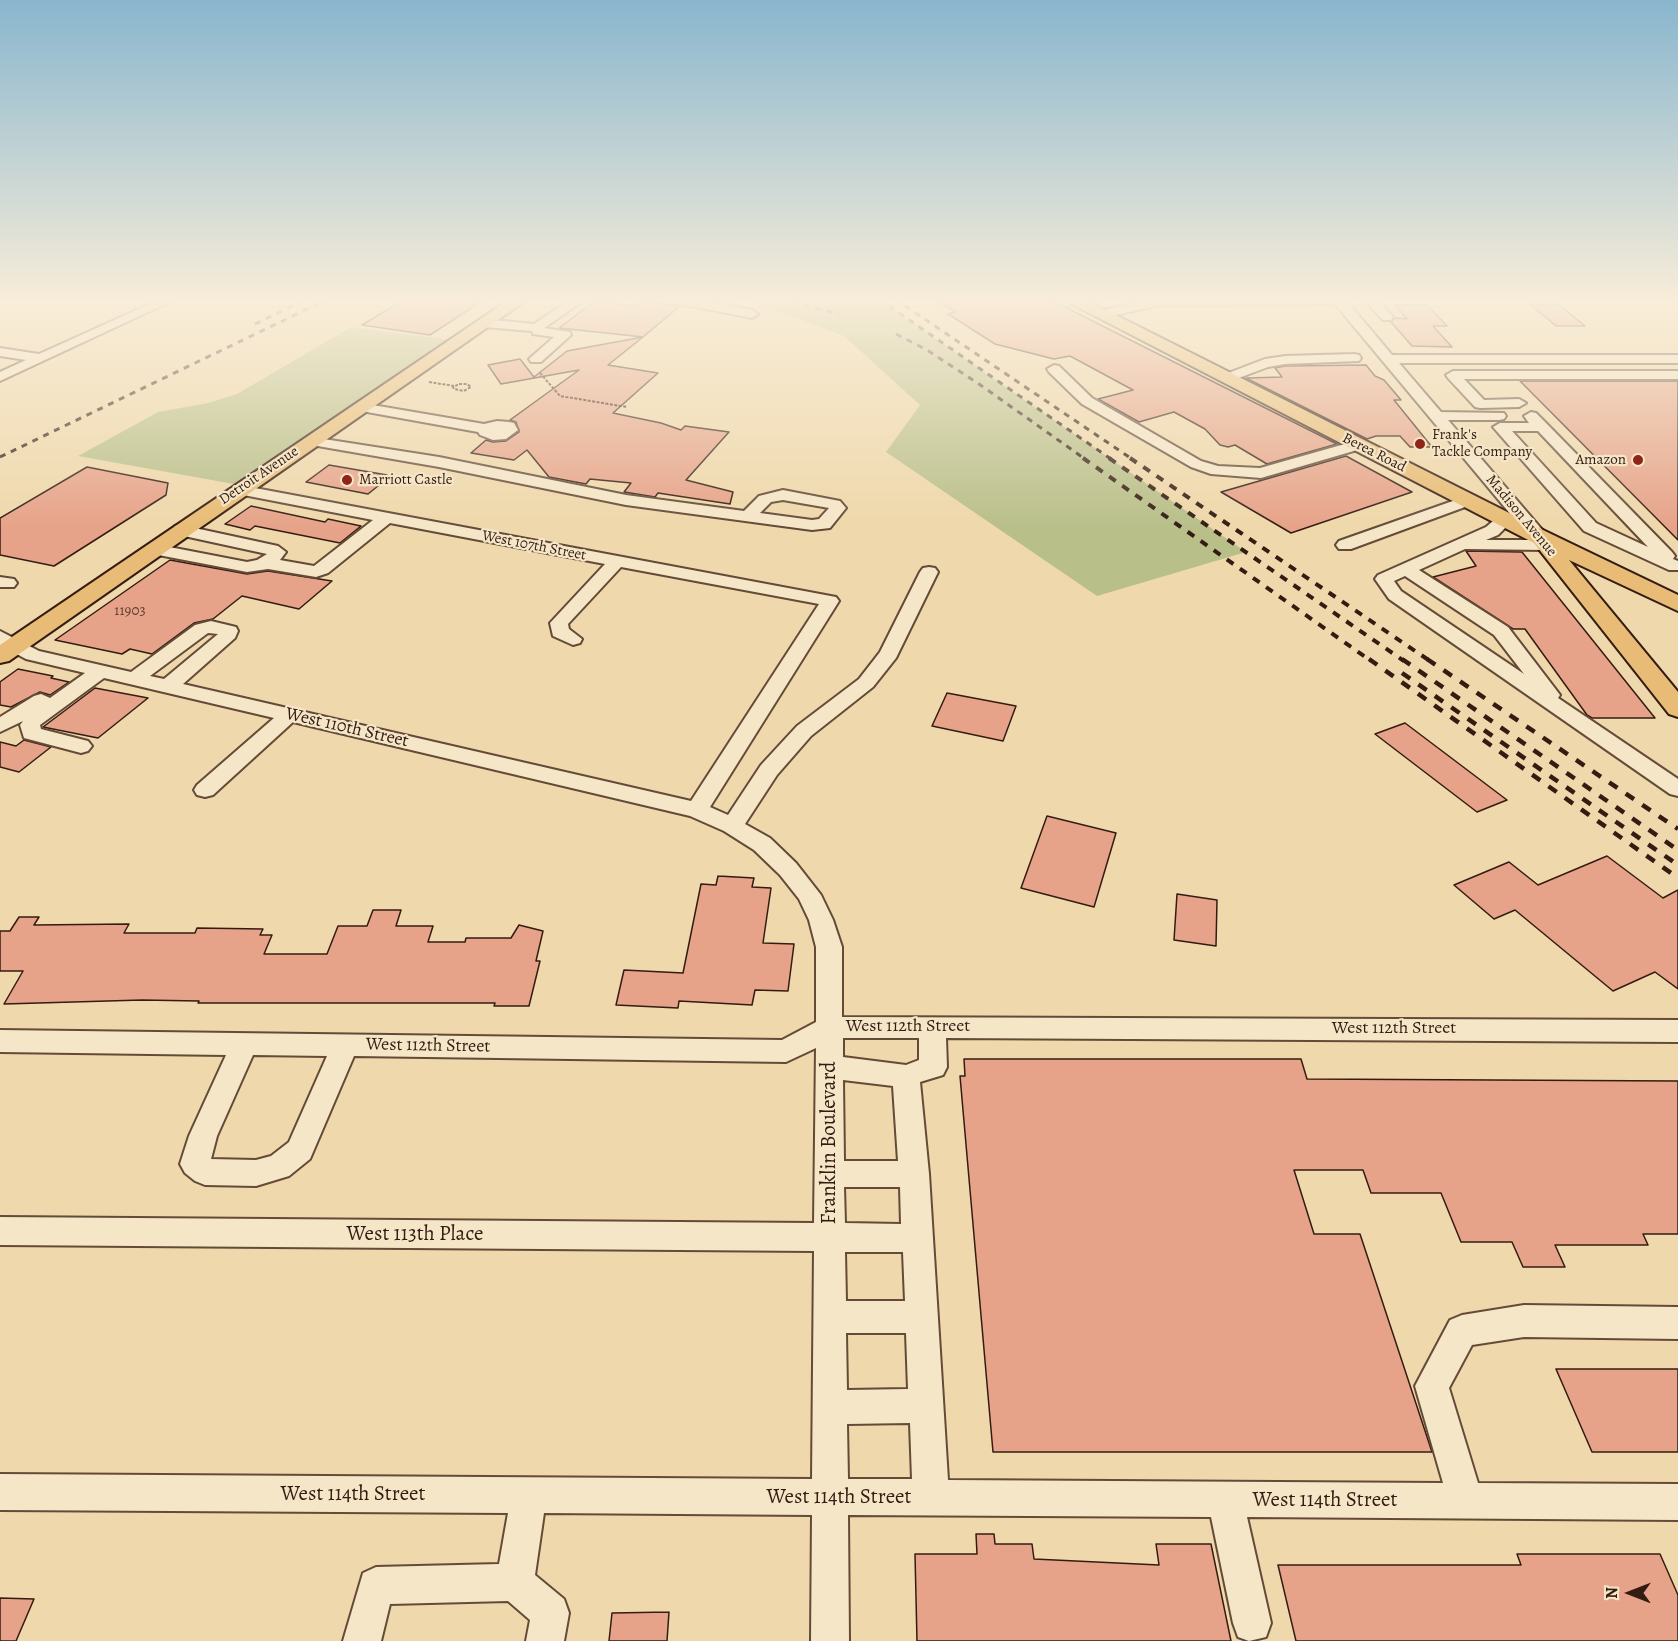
<!DOCTYPE html>
<html>
<head>
<meta charset="utf-8">
<style>
  body { margin:0 }
  #map { position:relative; width:1678px; height:1641px; overflow:hidden; background:#efd8ab; font-family:Alegreya,serif }
  canvas { display:block }
  .north { position:absolute; left:1600px; top:1563px; width:60px; height:60px; -webkit-text-stroke:4px #f5e6c8; paint-order:stroke; rotate:270deg; font-size:16px; font-weight:700; line-height:24px; text-align:center; color:#341c12 }
  .north::after { content:''; display:block; margin:auto; width:21px; height:27px; background:#341c12; clip-path:polygon(50% 0,100% 100%,50% 72%,0 100%) }
</style>
</head>
<body>
<div id="map">
<canvas width="1678" height="1641"></canvas>
<div class="north">N</div>
</div>
<script>
const context = document.querySelector('canvas').getContext('2d');
context.lineJoin = 'round';
function fill(path, color) { context.fillStyle = color; context.fill(path, 'evenodd'); }
const poly = rows => new Path2D(rows.map(r => 'M' + r).join(''));
function strokePath(path, color, width, dash) { context.strokeStyle = color; context.lineWidth = width; context.lineCap = dash ? 'butt' : 'round'; context.setLineDash(dash || []); context.stroke(path); }
function drawText(font, color, halo, rows, align = 'center') {
  context.font = font + ' Alegreya,serif'; context.lineWidth = 4.5; context.setLineDash([]); context.textBaseline = 'middle'; context.strokeStyle = halo; context.fillStyle = color; for (const [text, x, y, turn = 0] of rows) {
    context.save(); context.translate(x, y); context.rotate((+turn || 0) * Math.PI / 180); context.textAlign = isNaN(turn) ? turn : align; if (halo) context.strokeText(text, 0, 0); context.fillText(text, 0, 0); context.restore();
  }
}
fill(poly([
  [744,299,878,299,1246,552,1097,596,886,452,920,405,844,336],
  [351,327,458,341,245,486,78,456,158,412,208,403,237,394]
]), '#b8bf89');
const building = poly([
  [405,299,485,299,430,335,362,325,405,299],
  [933,299,1049,299,1337,444,1267,464,1235,445,1228,447,1220,445,1205,429,1174,412,1139,422,1098,399,1133,390,1070,356,1054,359,995,344,948,314,956,312,933,299],
  [602,301,633,306,639,301,680,306,643,337,559,328,592,303,602,301],
  [1530,304,1558,304,1585,326,1556,326,1530,304],
  [1395,305,1427,305,1447,326,1433,326,1452,347,1412,346,1391,322,1395,318,1407,319,1395,305],
  [643,337,608,365,658,373,613,413,661,423,681,430,685,426,729,432,686,480,733,492,730,504,658,493,655,497,624,492,631,483,590,479,586,484,549,477,527,450,514,460,471,453,486,440,493,442,506,441,519,432,516,422,510,420,579,370,501,384,488,365,520,359,534,377,567,351,643,337],
  [1366,365,1375,376,1384,380,1401,400,1394,400,1432,447,1410,447,1400,436,1376,436,1367,439,1246,378,1282,377,1275,368,1285,366,1366,365],
  [1520,381,1678,381,1678,540,1520,381],
  [1346,456,1412,492,1291,533,1221,492,1346,456],
  [329,465,387,475,384,477,388,478,368,494,306,482,329,465],
  [87,467,168,483,166,495,54,566,0,555,0,518,87,467],
  [251,506,325,522,328,519,361,526,340,543,255,526,250,530,225,524,251,506],
  [1466,551,1522,552,1655,718,1592,718,1587,715,1525,629,1513,629,1433,577,1476,566,1466,551],
  [170,560,247,574,268,571,332,581,299,609,242,596,213,619,194,623,152,654,130,649,122,654,55,640,170,560],
  [18,669,53,676,51,678,69,682,50,695,40,692,11,707,0,705,0,682,18,669],
  [95,688,148,698,98,738,43,727,95,688],
  [947,693,1016,706,1003,741,932,726,947,693],
  [1405,723,1507,800,1477,812,1375,734,1405,723],
  [24,740,51,747,19,772,0,767,0,742,16,746,24,740],
  [1047,816,1116,833,1094,907,1021,888,1047,816],
  [1607,856,1663,898,1678,890,1678,989,1655,972,1613,991,1515,910,1494,919,1454,885,1509,862,1538,885,1607,856],
  [718,876,754,878,752,887,771,888,763,943,794,944,788,991,755,990,752,1005,679,1001,678,1008,616,1005,624,970,683,973,701,884,716,885,718,876],
  [1177,894,1217,900,1216,946,1174,940,1177,894],
  [373,910,401,910,396,926,433,926,428,942,465,942,466,938,511,938,519,925,543,931,536,961,540,961,529,1006,494,1006,495,1003,198,1003,199,1001,142,1000,4,1004,23,971,0,971,0,931,10,931,19,917,39,917,34,925,129,924,124,933,195,933,197,928,263,929,260,935,272,935,264,954,327,954,338,926,367,926,373,910],
  [964,1059,1301,1059,1307,1079,1678,1081,1678,1234,1643,1234,1648,1245,1555,1245,1565,1267,1523,1267,1512,1242,1461,1242,1441,1193,1371,1193,1363,1170,1294,1170,1314,1234,1360,1234,1432,1452,993,1452,960,1076,965,1076,964,1059],
  [1556,1369,1678,1369,1678,1452,1592,1452,1556,1369],
  [976,1534,994,1534,995,1544,1032,1544,1034,1559,1159,1565,1156,1544,1211,1544,1231,1641,917,1641,915,1554,977,1554,976,1534],
  [1517,1554,1660,1554,1678,1595,1678,1641,1296,1641,1278,1565,1521,1565,1517,1554],
  [0,1598,34,1599,16,1641,0,1641,0,1598],
  [669,1612,667,1641,609,1641,612,1613,669,1612]
]);
fill(building, '#e6a389');
strokePath(building, '#341c12', 1.5);
const minor = poly([
  [161,299,176,299,0,381,0,372,26,360,0,356,0,348,39,354,161,299],
  [572,299,586,299,544,328,570,332,571,335,541,362,531,362,529,359,554,337,533,334,532,331,484,327,478,323,484,319,534,324,572,299],
  [670,299,693,299,752,310,758,314,752,318,676,303,670,299],
  [1154,299,1345,299,1392,355,1678,355,1678,363,1399,363,1441,412,1504,413,1506,416,1504,419,1499,420,1448,420,1545,533,1547,537,1545,540,1554,545,1551,549,1545,550,1465,549,1419,570,1508,627,1557,691,1560,695,1558,698,1678,779,1678,796,1670,794,1389,599,1375,579,1378,575,1486,527,1499,516,1511,516,1513,520,1498,535,1486,540,1532,540,1335,304,1160,305,1102,318,1096,314,1098,311,1154,299],
  [1405,576,1494,635,1524,674,1401,591,1394,581,1405,576],
  [1363,299,1376,299,1393,317,1391,320,1383,320,1363,299],
  [1354,354,1359,355,1361,358,1359,361,1285,364,1268,367,1228,382,1221,378,1223,375,1265,359,1285,356,1354,354],
  [1054,365,1059,366,1092,398,1201,461,1218,466,1260,468,1359,440,1367,445,1364,448,1261,478,1211,474,1191,467,1082,404,1049,372,1047,369,1054,365],
  [1453,371,1678,371,1678,379,1464,379,1484,400,1519,399,1526,403,1519,407,1480,408,1475,407,1448,378,1446,375,1453,371],
  [361,403,484,424,497,421,509,422,514,423,518,430,506,439,493,440,480,435,478,432,356,410,354,407,361,403],
  [1531,412,1536,413,1547,424,1672,552,1675,556,1673,559,1678,561,1678,570,1669,570,1584,531,1493,427,1500,423,1529,423,1524,416,1531,412],
  [1512,431,1538,431,1648,547,1596,523,1512,431],
  [311,437,439,457,626,495,744,511,759,496,783,490,840,501,846,508,830,528,812,530,626,505,439,467,306,444,304,441,311,437],
  [783,500,829,508,819,519,812,520,760,513,771,502,783,500],
  [239,485,836,597,839,601,710,807,728,815,761,765,797,726,859,679,880,652,920,572,923,568,929,567,935,568,938,572,896,658,873,687,811,736,777,775,745,824,770,838,796,863,821,895,833,920,842,947,842,1017,1678,1020,1678,1042,946,1038,947,1067,943,1075,920,1082,929,1174,948,1480,1443,1483,1415,1386,1450,1320,1462,1315,1524,1305,1678,1307,1678,1339,1524,1337,1472,1345,1449,1388,1478,1483,1678,1484,1678,1520,1247,1517,1271,1623,1266,1637,1249,1641,1238,1637,1233,1623,1211,1517,848,1515,849,1641,811,1641,812,1515,544,1513,535,1575,564,1599,569,1613,564,1641,526,1641,530,1620,508,1601,390,1604,381,1641,343,1641,363,1573,376,1567,499,1564,508,1513,0,1510,0,1474,812,1479,814,1251,0,1245,0,1217,814,1223,816,1048,786,1062,354,1056,310,1159,289,1176,256,1186,205,1185,195,1181,185,1173,180,1164,189,1136,226,1055,0,1052,0,1030,782,1040,816,1022,816,947,809,920,799,899,780,875,754,850,724,831,690,816,293,722,213,795,205,797,197,795,194,790,197,785,274,718,104,678,40,725,41,729,88,741,92,746,88,751,81,753,24,738,20,725,23,721,0,732,0,717,34,696,41,694,50,698,85,673,26,659,0,645,0,631,39,651,131,672,195,625,211,621,236,627,238,631,235,638,183,684,691,801,819,604,621,567,568,624,569,629,582,639,580,643,573,645,553,636,550,623,605,564,390,523,328,573,316,577,268,569,247,572,148,553,145,549,148,545,154,544,247,562,257,560,267,554,175,534,173,530,175,526,181,525,278,546,286,552,280,560,314,566,373,520,233,493,231,490,239,485],
  [208,633,218,634,164,679,150,676,208,633],
  [843,1038,919,1038,919,1060,906,1065,843,1057,843,1038],
  [253,1055,327,1056,289,1142,271,1156,256,1160,211,1159,217,1136,253,1055],
  [843,1080,893,1086,898,1161,844,1161,843,1080],
  [844,1187,900,1187,901,1224,845,1223,844,1187],
  [845,1252,903,1252,905,1301,846,1301,845,1252],
  [846,1333,906,1333,908,1389,847,1390,846,1333],
  [910,1423,912,1479,848,1479,847,1424,910,1423],
  [1467,496,1475,501,1473,504,1351,549,1339,549,1336,545,1339,541,1467,496],
  [0,577,14,579,17,583,14,587,0,587,0,577]
]);
const major = poly([
  [510,299,528,299,9,661,0,663,0,645,510,299],
  [1066,299,1084,299,1547,532,1678,595,1678,611,1569,560,1678,692,1678,717,1669,714,1534,543,1068,302,1066,299]
]);
strokePath(minor, '#634b38', 4);
strokePath(major, '#341c12', 4);
strokePath(poly([
  [540,373,560,396,627,407],
  [429,382,454,386],
  [459,384,467,384,471,387,464,391,454,389,453,387,459,384]
]), '#341c12', 2, [3, 1.5]);
fill(minor, '#f5e6c8');
fill(major, '#e8bc76');
strokePath(poly([
  [780,299,839,314],
  [879,299,1111,459],
  [895,299,1132,459],
  [255,324,306,299],
  [896,334,927,350,979,384,1085,459],
  [0,457,328,299]
]), '#341c12', 3, [6, 6]);
strokePath(poly([
  [1083,458,1371,661],
  [1109,458,1404,661],
  [1130,458,1430,661]
]), '#341c12', 4, [8, 8]);
strokePath(poly([
  [1369,659,1678,878],
  [1402,659,1678,850],
  [1427,659,1678,829],
  [1402,673,1678,865]
]), '#341c12', 4.5, [10, 10]);
const sky = context.createLinearGradient(0, 0, 0, 528);
sky.addColorStop(0, '#89b6ce');
sky.addColorStop(0.57, '#f8edd9');
sky.addColorStop(1, '#f8edd900');
context.fillStyle = sky;
context.fillRect(0, 0, 1678, 528);
for (const [x, y, r, color] of [
  [1420,444,6,"#8f2418"],
  [1638,460,6,"#8f2418"],
  [347,480,6,"#8f2418"]
]) { const dot = new Path2D(); dot.arc(x, y, r, 0, 2 * Math.PI); context.fillStyle = color; context.fill(dot); strokePath(dot, '#f5e6c8', 2); }
drawText('15px', '#341c12', '#f5e6c8', [
  ["Frank's",1432,435],
  ["Tackle Company",1432,452],
  ["Amazon",1626,460,"right"],
  ["Marriott Castle",359,480]
], 'left');
drawText('15px', '#341c12', '#f5e6c8', [
  ["Berea Road",1374,453,27],
  ["Detroit Avenue",259,476,-34],
  ["Madison Avenue",1521,516,50],
  ["West 107th Street",534,546,11]
]);
drawText('15px', '#603e30', null, [
  ["11903",130,611]
]);
drawText('18px', '#341c12', '#f5e6c8', [
  ["West 110th Street",347,728,13],
  ["West 112th Street",908,1027],
  ["West 112th Street",1394,1029],
  ["West 112th Street",428,1046,1]
]);
drawText('21px', '#341c12', '#f5e6c8', [
  ["Franklin Boulevard",830,1143,-90],
  ["West 113th Place",415,1235],
  ["West 114th Street",353,1495],
  ["West 114th Street",839,1498],
  ["West 114th Street",1325,1501]
]);
</script>
</body>
</html>
